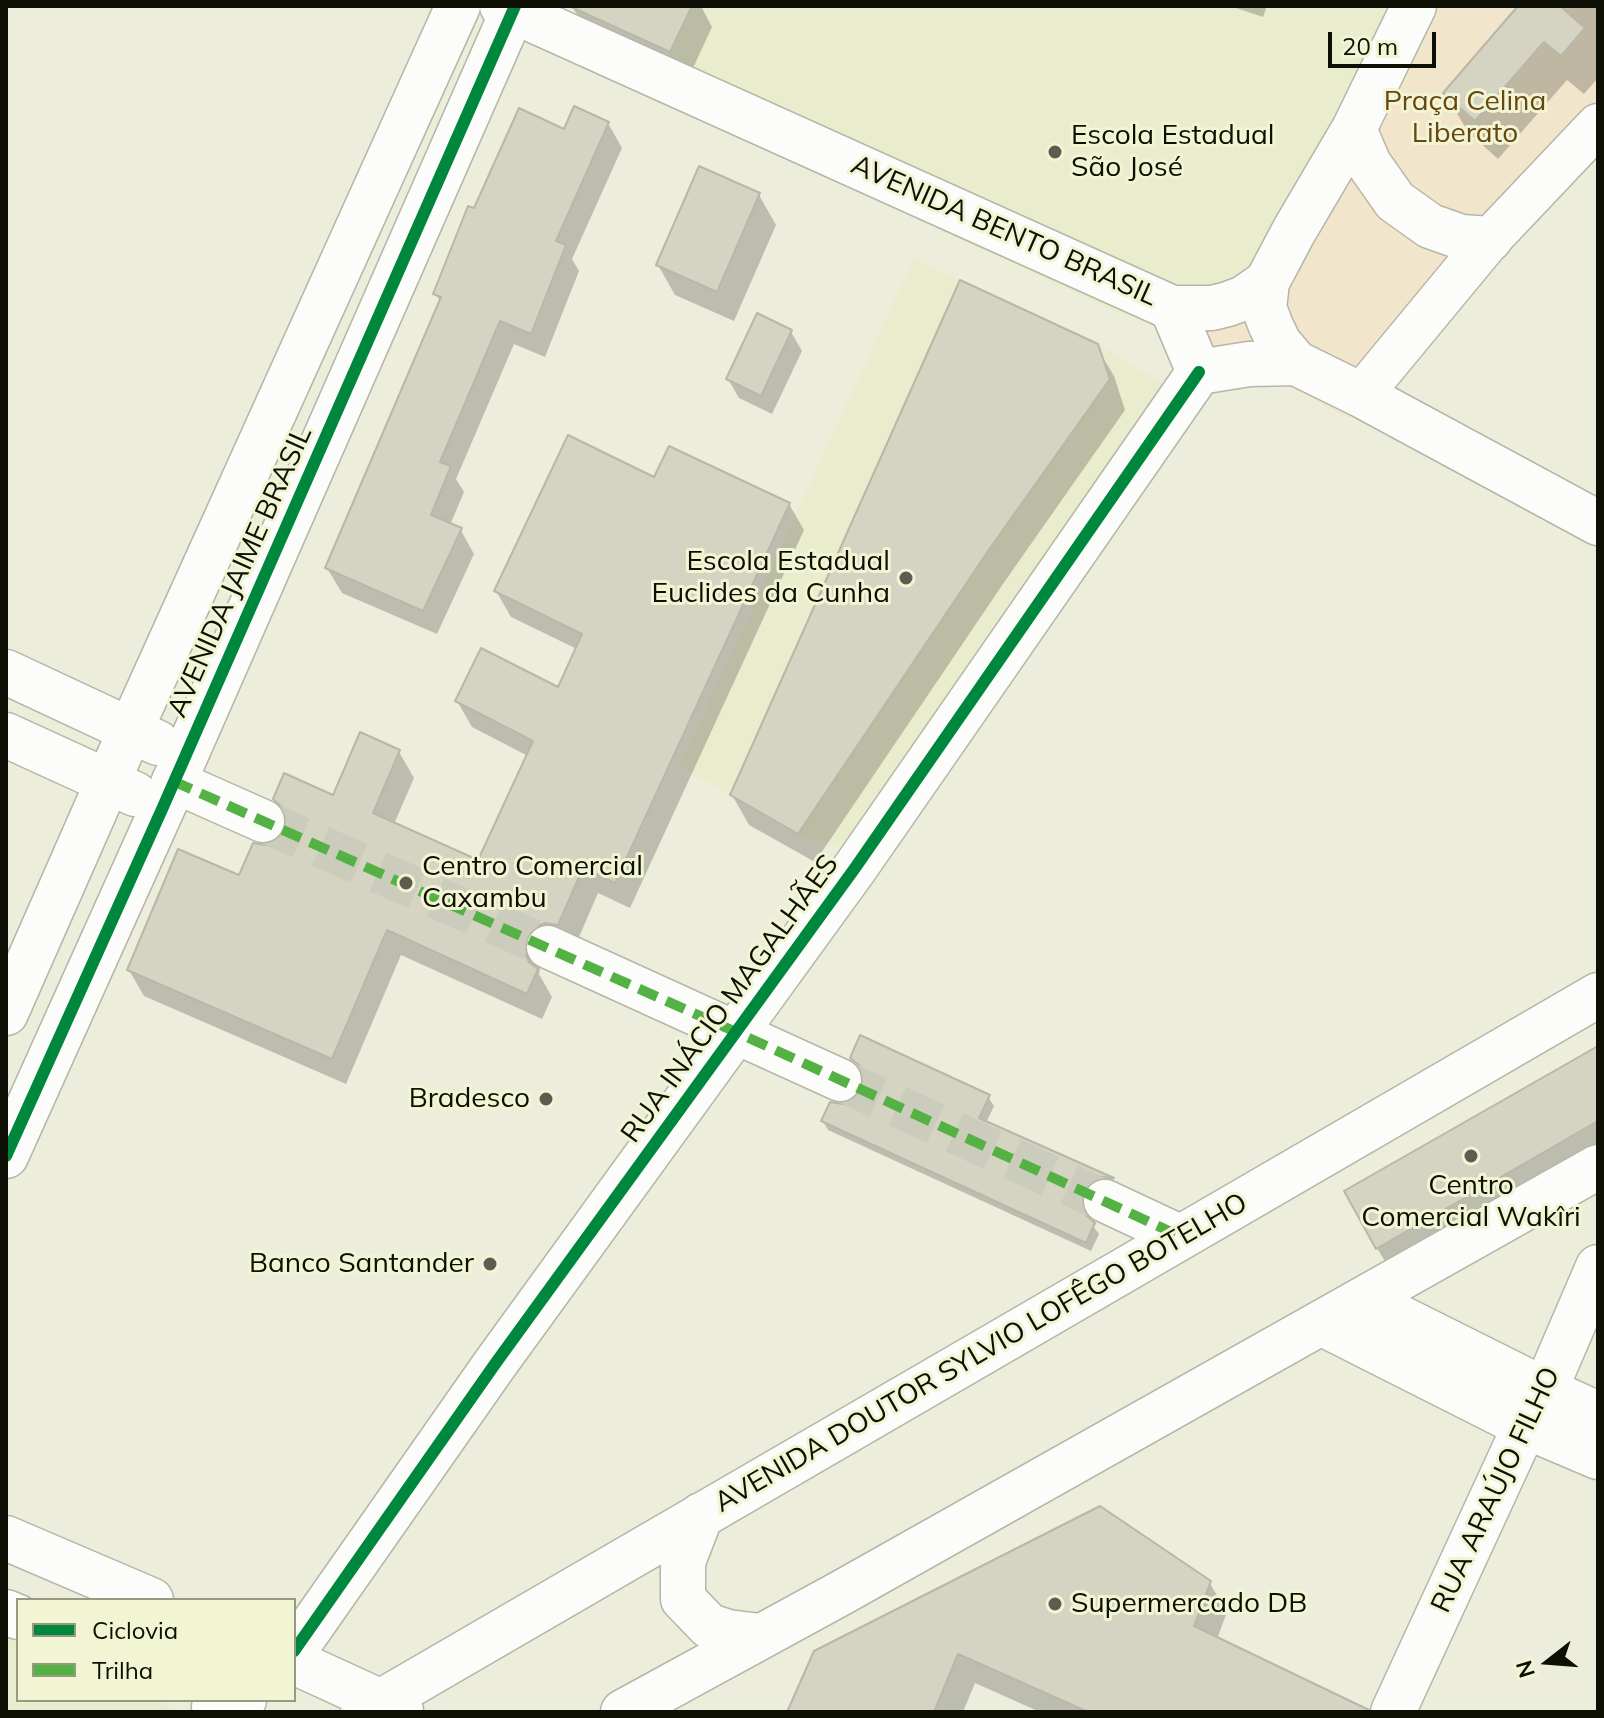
<!DOCTYPE html>
<html>
<head>
<meta charset="utf-8">
<style>
  body { margin:0 }
  #map { position:relative; width:1604px; height:1718px; overflow:hidden; background:#eceddb; font-family:Mulish,sans-serif }
  canvas { display:block }
  .frame { position:absolute; inset:0; border:8px solid #0f1005; pointer-events:none }
  .legend { position:absolute; left:16px; top:1598px; width:280px; height:104px; box-sizing:border-box; background:#f2f5d3; border:2px solid #979981; margin:0; padding:10px 14px; list-style:none; font-size:24px; color:#0f1005 }
  .legend li { display:flex; align-items:center; gap:16px; height:40px }
  .legend b { width:40px; border:2px solid #979981 }
  .north { position:absolute; left:1508px; top:1622px; width:80px; height:80px; -webkit-text-stroke:6px #f2f5d3; paint-order:stroke; rotate:253deg; font-size:22px; font-weight:700; line-height:32px; text-align:center; color:#0f1005 }
  .north::after { content:''; display:block; margin:auto; width:28px; height:36px; background:#0f1005; clip-path:polygon(50% 0,100% 100%,50% 72%,0 100%) }
  .scale { position:absolute; left:1328px; top:32px; width:108px; height:36px; box-sizing:border-box; border:4px solid #0f1005; border-top:0; padding-left:10px; font-size:24px; line-height:28px; white-space:nowrap; color:#0f1005; -webkit-text-stroke:6px #f2f5d3; paint-order:stroke }
</style>
</head>
<body>
<div id="map">
<canvas width="1604" height="1718"></canvas>
<div class="frame"></div>
<ul class="legend">
<li><b style="height:10px;background:#00873e"></b>Ciclovia</li>
<li><b style="height:10px;background:#54b144"></b>Trilha</li>
</ul>
<div class="north">N</div>
<div class="scale">20 m</div>
</div>
<script>
const context = document.querySelector('canvas').getContext('2d');
context.lineJoin = 'round';
function fill(path, color) { context.fillStyle = color; context.fill(path, 'evenodd'); }
const poly = rows => new Path2D(rows.map(r => 'M' + r).join(''));
function strokePath(path, color, width, dash) { context.strokeStyle = color; context.lineWidth = width; context.lineCap = dash ? 'butt' : 'round'; context.setLineDash(dash || []); context.stroke(path); }
function drawText(font, color, halo, rows, align = 'center') {
  context.font = font + ' Mulish,sans-serif'; context.lineWidth = 6; context.setLineDash([]); context.textBaseline = 'middle'; context.strokeStyle = halo; context.fillStyle = color; for (const [text, x, y, turn = 0] of rows) {
    context.save(); context.translate(x, y); context.rotate((+turn || 0) * Math.PI / 180); context.textAlign = isNaN(turn) ? turn : align; if (halo) context.strokeText(text, 0, 0); context.fillText(text, 0, 0); context.restore();
  }
}
fill(poly([
  [692,6,1397,6,1286,226,1220,311,1161,316,1119,313,916,219,656,86],
  [914,259,1098,344,1175,391,856,852,798,834,679,766],
  [6,1638,18,1643,18,1700,153,1700,169,1707,174,1712,6,1712]
]), '#e9eccd');
fill(poly([
  [1397,6,1598,6,1598,132,1349,418,1282,383,1175,391,1220,311,1249,292]
]), '#f1e5cb');
fill(poly([
  [572,6,701,6,712,27,687,81,589,36],
  [1230,6,1267,6,1263,17],
  [1521,6,1597,6,1598,78,1584,94,1567,80,1498,159,1468,132,1445,93],
  [608,123,622,148,572,259,579,271,545,357,514,344,456,479,464,492,450,525,460,529,474,554,437,634,342,593,327,568,441,303,436,294,475,211,565,131],
  [759,195,776,225,734,321,675,295,658,265],
  [791,332,802,351,772,414,739,398,728,379],
  [1096,346,1114,376,1125,410,1005,581,815,862,749,825,732,795],
  [655,480,789,504,804,530,630,908,598,893,573,951,541,963,539,974,552,997,542,1019,401,955,346,1084,144,996,129,970,240,878,265,847,278,842,287,831,288,822,275,799,334,797,399,752,414,778,394,824,479,863,528,756,472,727,457,701,559,690,577,649,511,617,496,591],
  [1598,1048,1598,1172,1400,1287,1377,1248],
  [852,1058,988,1097,994,1106,986,1123,1113,1179,1117,1186,1087,1201,1087,1218,1099,1234,1091,1251,828,1130,823,1121,843,1106,856,1101,863,1091,864,1073],
  [1209,1582,1227,1612,1217,1639,1368,1712,1040,1712,975,1683,963,1712,789,1712,815,1653]
]), '#0003');
const building = poly([
  [569,6,692,6,670,52,569,6],
  [1518,6,1560,6,1585,28,1561,56,1544,42,1475,121,1443,93,1518,6],
  [574,106,609,122,556,241,566,245,531,334,500,321,440,462,451,466,431,515,462,528,423,611,325,568,441,297,433,294,468,206,474,208,519,108,564,129,574,106],
  [699,166,760,193,717,292,656,265,699,166],
  [960,280,1098,344,1110,379,988,551,798,834,730,795,960,280],
  [757,313,792,330,761,396,726,379,757,313],
  [568,435,654,477,669,446,790,503,615,883,583,868,558,925,545,923,533,928,527,936,524,950,529,962,538,969,527,994,387,930,332,1059,127,970,178,849,239,875,253,843,265,845,276,841,285,830,287,818,283,808,273,799,284,773,333,795,360,732,400,750,373,813,478,860,533,741,455,701,481,648,558,687,582,634,494,591,568,435],
  [860,1035,990,1095,979,1118,1114,1178,1102,1177,1092,1181,1083,1192,1081,1202,1085,1214,1095,1223,1086,1243,821,1121,830,1102,843,1104,855,1099,861,1091,864,1077,859,1065,850,1058,860,1035],
  [1598,1046,1598,1121,1376,1249,1344,1191,1598,1046],
  [1100,1506,1211,1581,1194,1626,1369,1710,1368,1712,1088,1712,958,1654,934,1712,787,1712,814,1651,1100,1506]
]);
fill(building, '#d5d3c1');
strokePath(building, '#b8b7a8', 2);
strokePath(poly([
  [263,821,548,947],
  [840,1080,1105,1201]
]), '#cbccbb', 42, [42, 21]);
const street = poly([
  [1361,395,1490,239,1598,125],
  [173,781,263,821],
  [548,947,840,1080],
  [1105,1201,1182,1237]
]);
const secondary = poly([
  [502,6,1172,308,1199,372],
  [1354,129,1369,164,1395,201,1430,226,1461,237,1490,239],
  [1267,282,1264,308,1271,326,1279,343,1296,363],
  [1172,308,1212,308,1228,304,1244,298,1267,282,1294,231,1354,129,1414,6],
  [1199,372,1249,364,1296,363,1361,395,1598,523],
  [6,672,158,743],
  [6,735,135,794],
  [6,1013,131,729,458,6],
  [6,1156,163,807,515,6],
  [1363,1299,1545,1390,1598,1414],
  [1321,1323,1525,1426,1598,1457],
  [701,1515,683,1562,683,1599,709,1626,728,1632,760,1636],
  [6,1538,151,1600],
  [6,1612,18,1617],
  [294,1651,495,1364,855,868,1199,372],
  [294,1662,401,1711],
  [214,1707,231,1706,244,1700],
  [363,1712,1598,995],
  [623,1712,841,1593,1598,1167],
  [1393,1712,1525,1426,1545,1390,1598,1267]
]);
strokePath(street, '#b5b6a7', 45);
strokePath(secondary, '#b5b6a7', 47);
strokePath(street, '#fcfcfa', 42);
strokePath(secondary, '#fcfcfa', 44);
strokePath(poly([
  [173,781,736,1032,1182,1237]
]), '#54b144', 10, [20, 10]);
strokePath(poly([
  [6,1156,163,807,515,6],
  [294,1651,495,1364,855,868,1199,372]
]), '#00873e', 12);
for (const [x, y, r, color] of [
  [1055,152,8,"#5c5d50"],
  [906,578,8,"#5c5d50"],
  [406,883,8,"#5c5d50"],
  [546,1099,8,"#5c5d50"],
  [1471,1156,8,"#5c5d50"],
  [490,1264,8,"#5c5d50"],
  [1055,1604,8,"#5c5d50"]
]) { const dot = new Path2D(); dot.arc(x, y, r, 0, 2 * Math.PI); context.fillStyle = color; context.fill(dot); strokePath(dot, '#f2f5d3', 3); }
drawText('28px', '#674611', '#f2f5d3', [
  ["Praça Celina",1465,102],
  ["Liberato",1465,134]
]);
drawText('28px', '#0f1005', '#f2f5d3', [
  ["Escola Estadual",1071,136],
  ["São José",1071,168],
  ["Escola Estadual",890,562,"right"],
  ["Euclides da Cunha",890,594,"right"],
  ["Centro Comercial",422,867],
  ["Caxambu",422,899],
  ["Bradesco",530,1099,"right"],
  ["Centro",1471,1186,"center"],
  ["Comercial Wakîri",1471,1218,"center"],
  ["Banco Santander",474,1264,"right"],
  ["Supermercado DB",1071,1604]
], 'left');
drawText('28px', '#0f1005', '#f2f5d3', [
  ["AVENIDA BENTO BRASIL",1004,231,24],
  ["AVENIDA JAIME BRASIL",240,572,-66],
  ["RUA INÁCIO MAGALHÃES",730,999,-54],
  ["AVENIDA DOUTOR SYLVIO LOFÊGO BOTELHO",981,1353,-30],
  ["RUA ARAÚJO FILHO",1496,1490,-65]
]);
</script>
</body>
</html>
